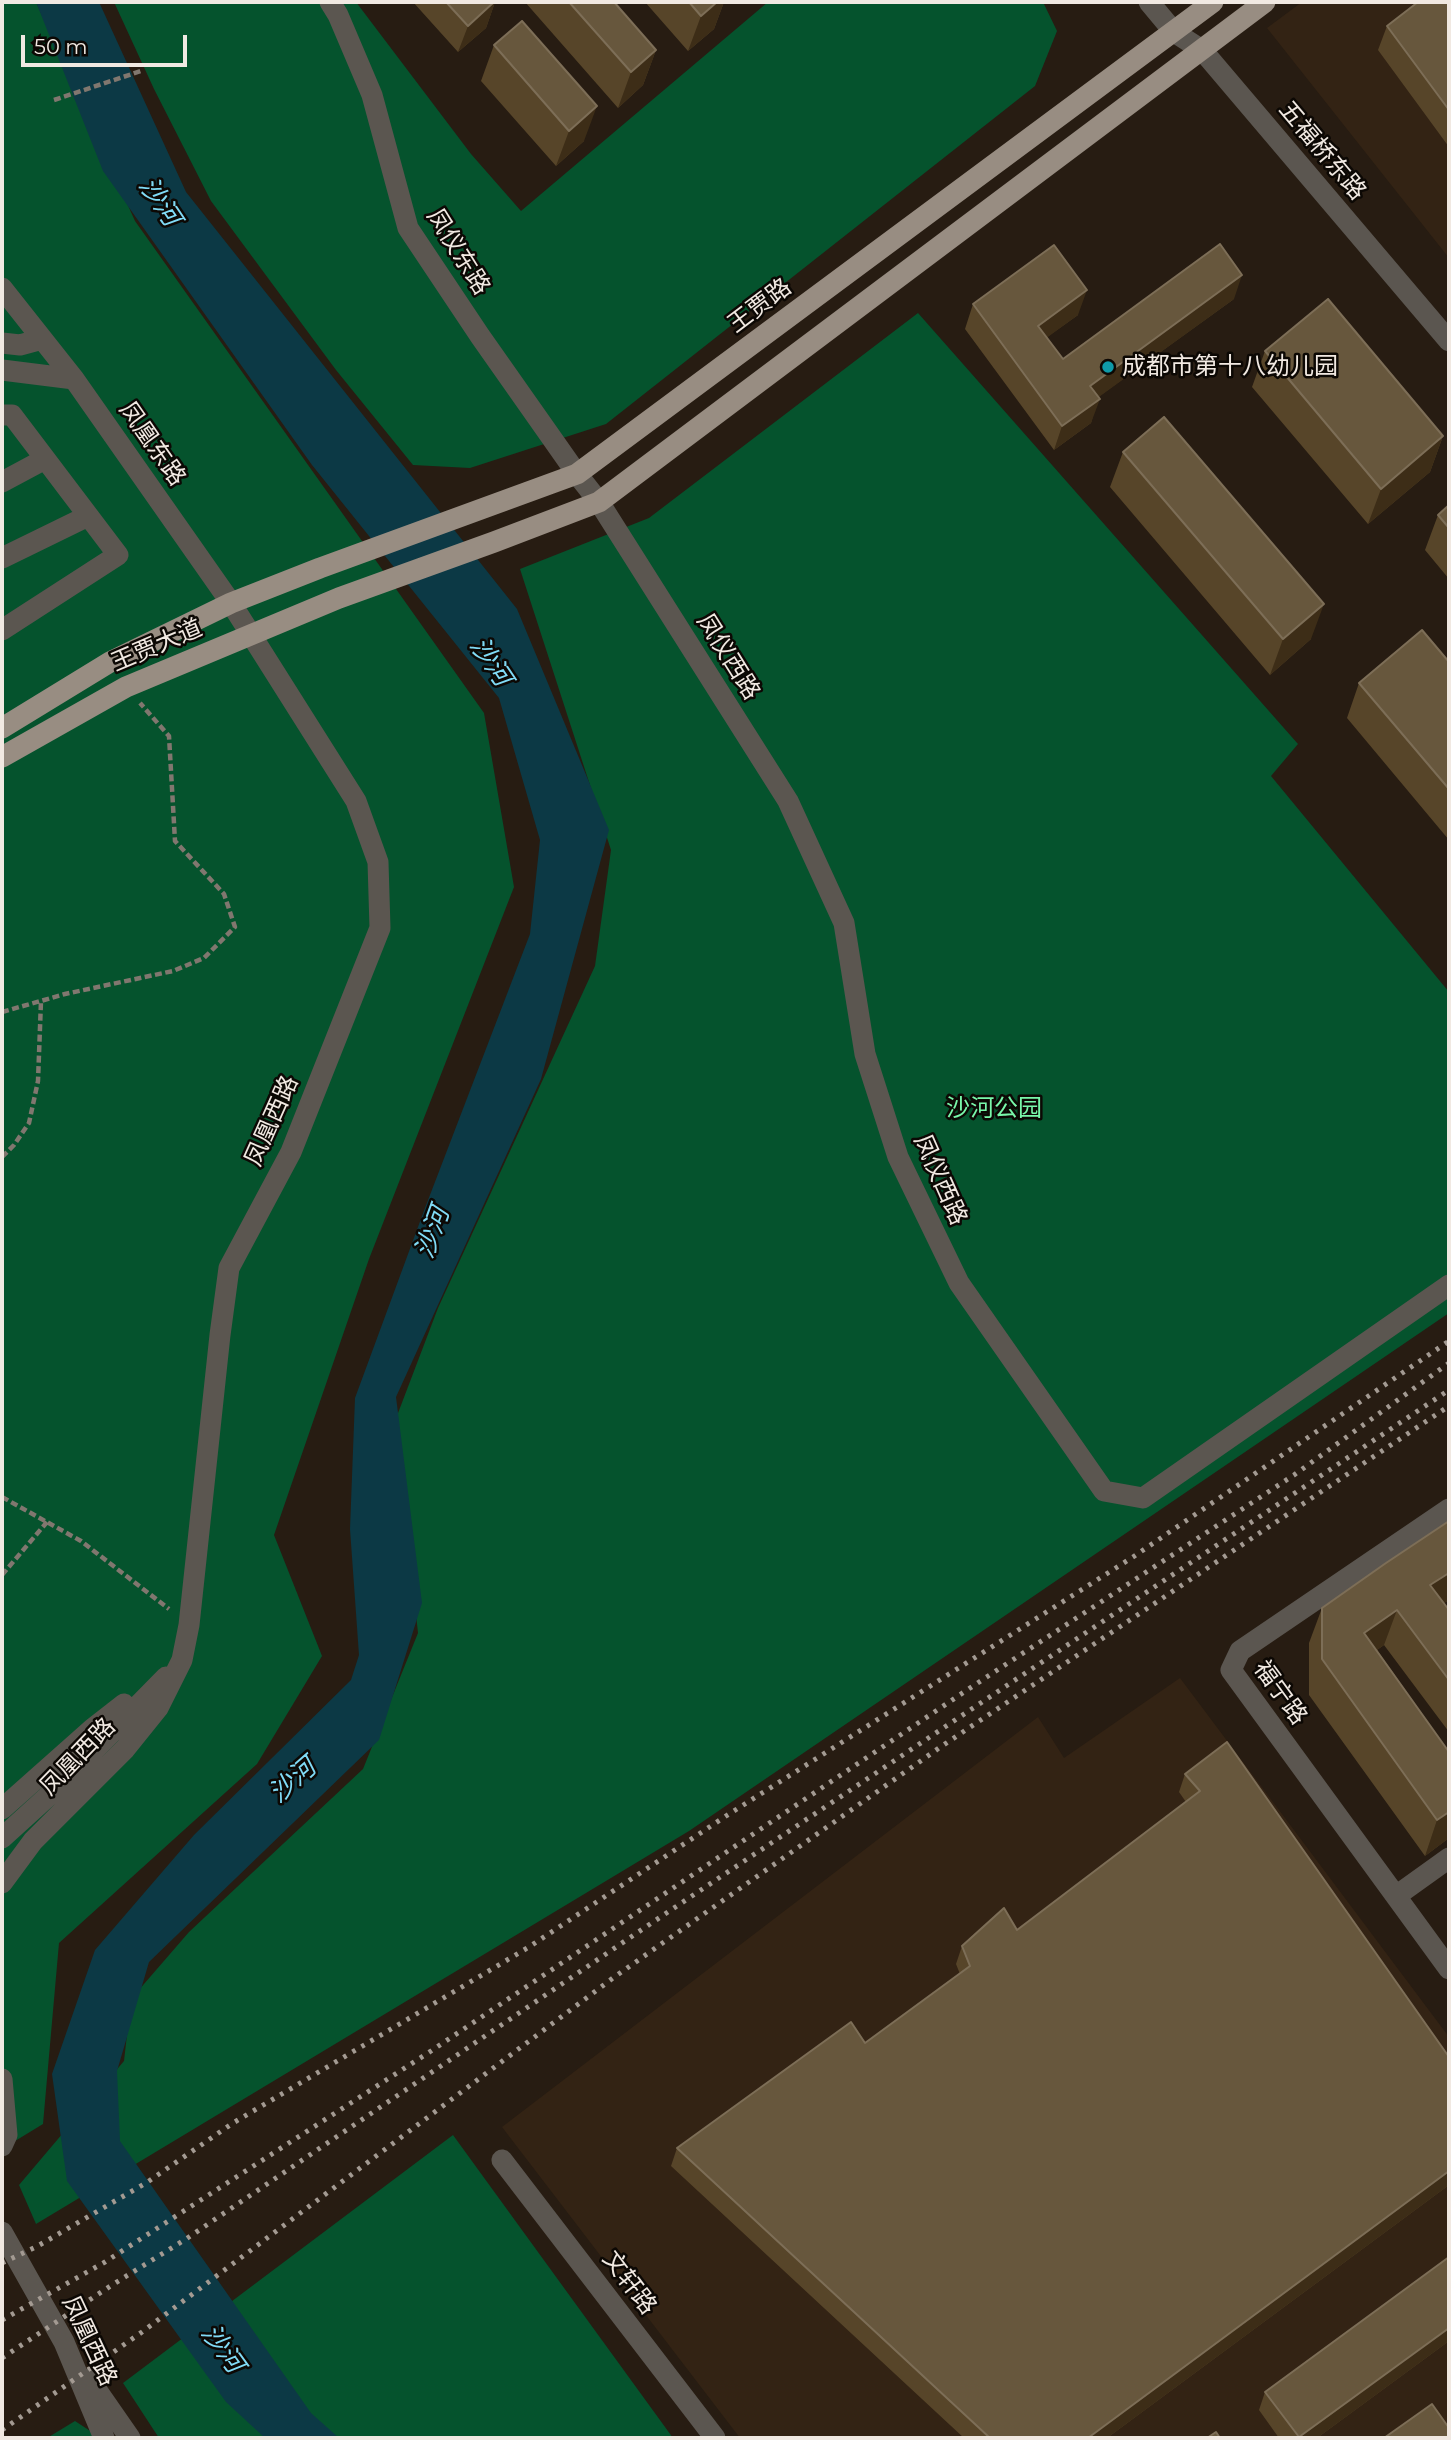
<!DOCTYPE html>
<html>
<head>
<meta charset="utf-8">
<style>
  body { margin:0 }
  #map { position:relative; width:1451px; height:2440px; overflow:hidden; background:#271c12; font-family:Montserrat,sans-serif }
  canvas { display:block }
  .frame { position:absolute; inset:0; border:4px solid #f1e9e2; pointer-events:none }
  .scale { position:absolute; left:21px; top:35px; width:166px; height:32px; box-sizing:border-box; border:4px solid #f1e9e2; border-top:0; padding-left:9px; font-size:21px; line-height:24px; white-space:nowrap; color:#f1e9e2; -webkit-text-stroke:5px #0c0804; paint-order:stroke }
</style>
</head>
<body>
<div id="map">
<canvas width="1451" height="2440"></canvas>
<div class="frame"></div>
<div class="scale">50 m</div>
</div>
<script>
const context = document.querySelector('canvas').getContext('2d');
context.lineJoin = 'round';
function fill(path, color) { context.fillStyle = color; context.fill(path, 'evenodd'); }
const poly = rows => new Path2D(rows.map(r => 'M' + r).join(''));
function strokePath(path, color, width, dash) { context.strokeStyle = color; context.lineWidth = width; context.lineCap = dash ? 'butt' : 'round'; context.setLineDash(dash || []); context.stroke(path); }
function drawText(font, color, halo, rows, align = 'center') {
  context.font = font + ' Montserrat,"Noto Sans SC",sans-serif'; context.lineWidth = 5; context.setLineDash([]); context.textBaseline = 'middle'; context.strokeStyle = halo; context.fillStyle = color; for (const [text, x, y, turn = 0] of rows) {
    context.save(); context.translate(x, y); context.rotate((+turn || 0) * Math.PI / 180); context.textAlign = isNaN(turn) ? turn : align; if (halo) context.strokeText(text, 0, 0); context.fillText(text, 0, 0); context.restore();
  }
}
fill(poly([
  [1302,2,1449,2,1449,258,1267,28],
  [1180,1678,1449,2037,1449,2438,740,2438,502,2127,1038,1717,1064,1758]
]), '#332314');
fill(poly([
  [2,2,36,2,135,221,484,713,514,887,369,1259,274,1535,322,1656,257,1764,59,1943,43,2124,2,2149],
  [114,2,356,2,471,154,521,211,768,2,1043,2,1057,31,1035,86,606,424,470,468,413,465,336,370,211,201,154,89],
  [918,313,1298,744,1271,776,1449,992,1449,1313,689,1831,36,2224,19,2185,124,2061,131,1999,189,1932,363,1769,418,1633,395,1421,438,1308,595,966,611,850,520,569,649,518],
  [453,2135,673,2438,159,2438,123,2383],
  [75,2421,101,2438,47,2438]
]), '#05532d');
fill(poly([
  [36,2,99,2,186,192,517,609,609,830,541,1079,396,1397,422,1603,379,1740,149,1962,117,2071,120,2141,311,2413,339,2438,265,2438,226,2402,67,2181,52,2074,95,1950,194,1835,351,1680,359,1655,350,1529,355,1398,425,1208,530,934,540,840,499,698,312,465,103,171]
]), '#0c3945');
strokePath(poly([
  [54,100,141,71],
  [2,1012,65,994,173,971,204,958,235,927,224,894,175,841,169,736,140,703],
  [2,1157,14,1145,29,1123,38,1081,41,1001],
  [2,1497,81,1541,169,1609],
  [2,1575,47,1522]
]), '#81776f', 4.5, [7, 3.5]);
strokePath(poly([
  [330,2,338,15,372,95,408,228,480,336,577,474,599,502,788,801,844,923,865,1054,898,1157,959,1283,1104,1491,1143,1498,1449,1285],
  [1149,2,1174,32,1202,50,1449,341],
  [2,288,74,379,231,603,356,801,378,862,380,928,291,1152,229,1268,220,1335,189,1625,182,1660,158,1708,125,1749,33,1841,2,1883],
  [2,343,20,345,42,339],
  [2,370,74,379],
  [2,415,12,415,118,555,2,630],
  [2,482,45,459],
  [2,558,88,516],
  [1449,1509,1240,1651,1231,1670,1449,1969],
  [2,1809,92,1729,124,1704],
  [2,1838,56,1789,166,1677],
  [1396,1896,1449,1858],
  [2,2079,7,2135,2,2146],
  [502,2160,715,2438],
  [2,2232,64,2342,104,2438],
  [89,2379,130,2438]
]), '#5b5650', 21);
strokePath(poly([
  [2,728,110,662,231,603,320,568,577,474,1213,2],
  [2,757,126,687,339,598,494,542,599,502,1265,2]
]), '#988d82', 21);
strokePath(poly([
  [2,2263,36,2247,146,2183,233,2123,529,1947,726,1816,1133,1557,1449,1341],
  [2,2320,105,2262,431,2051,973,1686,1294,1475,1449,1363],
  [2,2358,112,2285,186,2239,656,1920,1449,1390],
  [2,2430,142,2332,613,1978,939,1748,1449,1406]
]), '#a39a92', 5, [3.5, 7]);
fill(poly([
  [413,2,495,2,486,28,458,52],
  [525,2,614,2,656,50,643,85,618,108],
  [645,2,724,2,714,29,688,51],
  [1449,2,1449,147,1378,50,1387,26],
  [494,45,584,141,556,166,481,81],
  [1234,299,1098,397,1091,423,1054,450,965,329,973,304,1078,315,1047,337,1063,359],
  [1265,351,1443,436,1430,472,1368,524,1252,387],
  [1123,452,1311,639,1270,675,1110,487],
  [1449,505,1449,579,1425,550,1438,515],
  [1449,662,1449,840,1347,718,1359,683],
  [1449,1600,1444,1603,1449,1610,1449,1732,1384,1645,1377,1650,1449,1752,1449,1838,1425,1856,1309,1695,1309,1643,1322,1608],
  [1185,1774,1449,2057,1449,2185,1107,2438,964,2438,671,2166,677,2148,865,2043,960,1974,956,1964,962,1946,1017,1930,1186,1802,1179,1792],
  [1449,2341,1317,2438,1279,2438,1259,2410,1265,2392]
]), '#574529');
fill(poly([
  [495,2,486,28,458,52,468,26],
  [717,2,724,2,714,29,688,51,701,16],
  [656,50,643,85,618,108,631,72],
  [597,106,584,141,556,166,569,131],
  [1242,275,1234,299,1081,410,1090,386],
  [1087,290,1078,315,1030,350,1038,326],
  [1100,399,1091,423,1054,450,1062,426],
  [1443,436,1430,472,1368,524,1381,489],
  [1324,604,1311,639,1270,675,1283,639],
  [1449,1573,1449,1600,1417,1621,1430,1585],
  [1397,1610,1384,1645,1351,1668,1364,1633],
  [1449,1812,1449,1838,1425,1856,1437,1820],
  [1449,2171,1449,2185,1107,2438,1088,2438],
  [1449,2328,1449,2341,1317,2438,1299,2438]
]), '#3d2d17');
const building = poly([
  [446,2,494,2,468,26,446,2],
  [569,2,614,2,656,50,631,72,569,2],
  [689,2,717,2,701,16,689,2],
  [1418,2,1449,2,1449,110,1387,26,1418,2],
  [522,21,597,106,569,131,494,45,522,21],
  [1220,244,1242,275,1090,386,1100,399,1062,426,973,304,1054,245,1087,290,1038,326,1063,359,1220,244],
  [1328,299,1443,436,1381,489,1265,351,1328,299],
  [1164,417,1324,604,1283,639,1123,452,1164,417],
  [1449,505,1449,528,1438,515,1449,505],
  [1422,630,1449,662,1449,789,1359,683,1422,630],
  [1449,1521,1449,1573,1430,1585,1449,1610,1449,1680,1397,1610,1364,1633,1449,1752,1449,1812,1437,1820,1322,1659,1322,1608,1386,1563,1449,1521],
  [1227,1742,1449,2057,1449,2171,1088,2438,990,2438,677,2148,851,2022,865,2043,970,1966,962,1946,1004,1908,1017,1930,1200,1791,1185,1774,1227,1742],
  [1449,2257,1449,2328,1299,2437,1265,2392,1449,2257],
  [1432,2404,1449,2428,1449,2438,1384,2438,1432,2404],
  [1216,2432,1220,2438,1207,2438,1216,2432]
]);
fill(building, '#67573d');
strokePath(building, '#7d6e57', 2);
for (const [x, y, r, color] of [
  [1108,367,7,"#0f9aa8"]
]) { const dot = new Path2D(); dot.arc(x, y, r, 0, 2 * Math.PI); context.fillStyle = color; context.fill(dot); strokePath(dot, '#0c0804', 2.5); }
drawText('24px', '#f1e9e2', '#0c0804', [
  ["五福桥东路",1322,151,50],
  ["凤仪东路",458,252,58],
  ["王贾路",760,306,-37],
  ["凤凰东路",152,444,55],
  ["王贾大道",157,646,-23],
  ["凤仪西路",728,657,58],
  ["凤凰西路",272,1121,-66],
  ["凤仪西路",940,1180,66],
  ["福宁路",1280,1693,54],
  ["凤凰西路",78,1757,-46],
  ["文轩路",629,2283,53],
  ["凤凰西路",89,2341,65]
]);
drawText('24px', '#f1e9e2', '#0c0804', [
  ["成都市第十八幼儿园",1122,367]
], 'left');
drawText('24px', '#79f8aa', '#0c0804', [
  ["沙河公园",994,1109]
]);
drawText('italic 26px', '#80dbf6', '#0c0804', [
  ["沙河",159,202,56],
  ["沙河",490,662,56],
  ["沙河",433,1233,-70],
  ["沙河",293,1781,-41],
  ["沙河",222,2349,54]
]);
</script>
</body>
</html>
